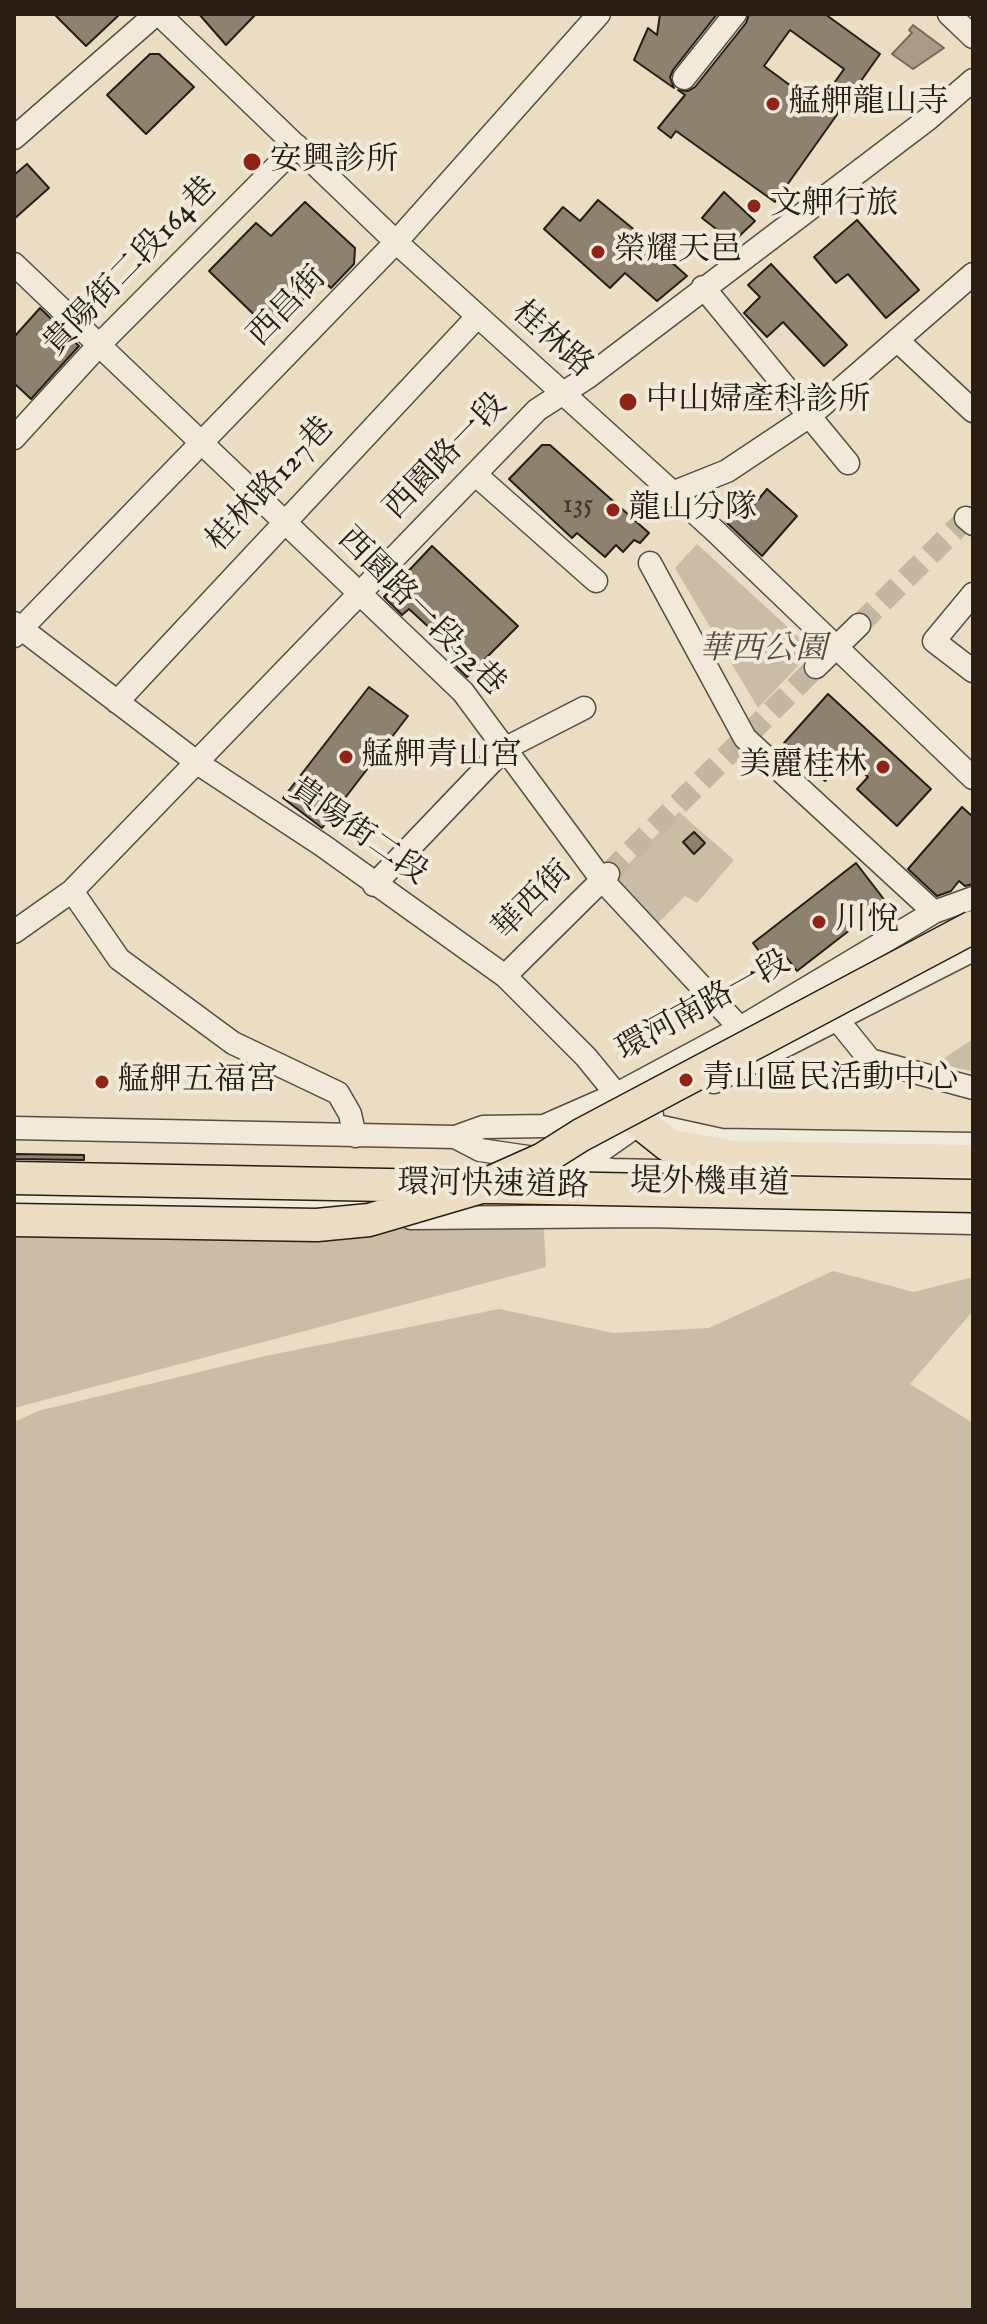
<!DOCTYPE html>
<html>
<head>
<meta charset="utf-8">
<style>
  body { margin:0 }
  #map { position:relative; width:987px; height:2324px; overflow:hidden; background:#eaddc4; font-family:"IM FELL English",serif }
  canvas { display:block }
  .frame { position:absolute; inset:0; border:16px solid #291e16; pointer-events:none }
</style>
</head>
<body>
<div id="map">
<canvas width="987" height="2324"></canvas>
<div class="frame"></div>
</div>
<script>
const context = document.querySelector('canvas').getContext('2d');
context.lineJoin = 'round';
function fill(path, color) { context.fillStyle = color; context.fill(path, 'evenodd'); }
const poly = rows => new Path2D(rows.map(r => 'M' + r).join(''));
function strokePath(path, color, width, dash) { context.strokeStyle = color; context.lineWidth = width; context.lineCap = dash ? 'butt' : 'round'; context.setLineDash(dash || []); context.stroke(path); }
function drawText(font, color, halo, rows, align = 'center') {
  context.font = font + ' "IM FELL English","Noto Serif TC",serif'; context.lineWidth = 8; context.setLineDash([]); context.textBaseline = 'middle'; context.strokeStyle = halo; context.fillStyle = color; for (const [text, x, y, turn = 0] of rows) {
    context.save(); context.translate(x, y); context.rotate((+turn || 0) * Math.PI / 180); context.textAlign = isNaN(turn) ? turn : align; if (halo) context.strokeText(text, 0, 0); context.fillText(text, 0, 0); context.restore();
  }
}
fill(poly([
  [697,544,813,650,758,708,675,568],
  [679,812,734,860,697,903,685,896,658,923,611,882],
  [973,1039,973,1071,935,1064],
  [543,1215,546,1267,14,1408,14,1229],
  [833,1271,914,1292,973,1277,973,1311,910,1384,973,1423,973,2310,14,2310,14,1422,38,1411,265,1356,499,1309,613,1333,709,1328]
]), '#c9bda6');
const water = poly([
  [913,25,944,48,913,69,892,54,912,33,909,30,913,25]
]);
fill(water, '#a89c89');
strokePath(water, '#756a5b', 2);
const building = poly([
  [54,14,120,14,86,46,54,14],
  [199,14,256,14,226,45,199,14],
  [660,14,717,14,673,70,670,77,674,88,634,60,648,28,657,35,660,14],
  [749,14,825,14,880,54,775,202,676,131,671,138,658,128,685,95,678,90,688,91,695,87,746,23,749,14],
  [790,30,844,69,818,106,764,66,790,30],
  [150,54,159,54,194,87,146,134,107,95,150,54],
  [27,164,49,188,14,219,14,175,27,164],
  [724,192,755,221,733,242,702,218,724,192],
  [598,200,648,241,687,276,657,301,625,273,610,288,544,229,563,207,580,221,598,200],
  [305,202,355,248,354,264,331,288,322,280,272,332,209,271,256,223,271,236,305,202],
  [857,220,919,290,886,318,848,274,836,283,814,257,857,220],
  [771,264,847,345,824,366,783,322,767,337,744,313,760,297,748,285,771,264],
  [40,308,79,346,31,399,14,383,14,337,40,308],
  [542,445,550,445,649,533,640,543,634,540,623,552,616,545,605,557,577,533,572,538,509,479,542,445],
  [767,489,797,516,762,556,725,521,735,510,743,518,767,489],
  [432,546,518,626,467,677,451,661,458,654,409,609,402,615,384,597,432,546],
  [369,687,408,716,322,828,283,798,369,687],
  [828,694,931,789,897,826,857,789,868,777,847,757,825,781,784,743,828,694],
  [962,807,973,817,973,884,965,886,959,881,951,891,937,896,908,869,962,807],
  [694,832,705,843,694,854,683,842,694,832],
  [856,863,886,902,797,971,784,954,770,966,753,943,856,863],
  [14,1154,84,1155,84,1160,14,1159,14,1154]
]);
fill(building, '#8d8170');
strokePath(building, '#291e16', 2);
strokePath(poly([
  [859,625,973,512],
  [608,874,816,667]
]), '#c3b7a1', 22, [22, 11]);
const minor = poly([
  [159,14,396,242,714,530,973,778],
  [949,14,973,37],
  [684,78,735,14],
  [14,138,156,14],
  [14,264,463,692,602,880,740,1028],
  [703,287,848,463],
  [897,340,973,411],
  [14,438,98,346,297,146],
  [476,475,596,581],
  [672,493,727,471,811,415,973,274],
  [966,518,973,524],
  [650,563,745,738,934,912],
  [973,594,934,641,973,671],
  [14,623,199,764,322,845,505,976,586,1057,639,1122,721,1140,973,1144],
  [14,636,396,242,599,14],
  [816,667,859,625],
  [117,702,477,317],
  [374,885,504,749,584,708],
  [72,891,119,959,233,1043,338,1093,350,1114,355,1136],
  [14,932,72,891,537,410,588,377,928,119,973,80],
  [505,976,608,874],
  [836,1018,870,1060,973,1088],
  [714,1082,973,950],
  [14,1128,455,1137,483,1127,544,1126,617,1094,740,1028,934,912,973,898],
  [455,1137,480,1150,569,1163,602,1150,652,1115],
  [570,1164,612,1170,973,1178],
  [14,1201,366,1208],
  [411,1218,645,1216,973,1223]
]);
const highway = poly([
  [639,1122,668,1145,732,1157,973,1161]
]);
strokePath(minor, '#594e42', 25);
strokePath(highway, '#291e16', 35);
strokePath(minor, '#f1e9d9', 22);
strokePath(highway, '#eaddc4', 32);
const highwayBridge = poly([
  [14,1178,973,1196],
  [14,1220,317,1225,369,1220,478,1188,543,1159,581,1135,973,927]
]);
strokePath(highwayBridge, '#291e16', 35, []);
strokePath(highwayBridge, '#eaddc4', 32);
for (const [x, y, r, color] of [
  [773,104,8,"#8f2418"],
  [252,162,10,"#8f2418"],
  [754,206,8,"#8f2418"],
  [598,252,8,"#8f2418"],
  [628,402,10,"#8f2418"],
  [613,510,8,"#8f2418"],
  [346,757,8,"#8f2418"],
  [883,767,8,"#8f2418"],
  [819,922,8,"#8f2418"],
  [686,1080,8,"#8f2418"],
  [102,1082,8,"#8f2418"]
]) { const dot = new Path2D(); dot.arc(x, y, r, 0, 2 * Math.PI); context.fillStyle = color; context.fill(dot); strokePath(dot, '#f1e9d9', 3); }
drawText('28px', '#42372c', null, [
  ["135",578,506]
]);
drawText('32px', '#291e16', '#f1e9d9', [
  ["艋舺龍山寺",789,104],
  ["安興診所",270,162],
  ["文舺行旅",770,206],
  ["榮耀天邑",614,252],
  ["中山婦產科診所",646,402],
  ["龍山分隊",629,510],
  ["艋舺青山宮",362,757],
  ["美麗桂林",867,767,"right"],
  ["川悅",835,922],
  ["青山區民活動中心",702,1080],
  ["艋舺五福宮",118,1082]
], 'left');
drawText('32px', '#291e16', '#f1e9d9', [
  ["貴陽街二段164巷",132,268,-46],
  ["西昌街",289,308,-46],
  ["桂林路",551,341,42],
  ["西園路一段",447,458,-46],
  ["桂林路127巷",272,486,-47],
  ["西園路一段72巷",420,613,45],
  ["貴陽街二段",357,833,35],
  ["華西街",534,902,-45],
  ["環河南路一段",704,1008,-29],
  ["堤外機車道",710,1185,1],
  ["環河快速道路",493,1187,1]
]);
drawText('italic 32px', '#594e41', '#f1e9d9', [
  ["華西公園",763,651]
]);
</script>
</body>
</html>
